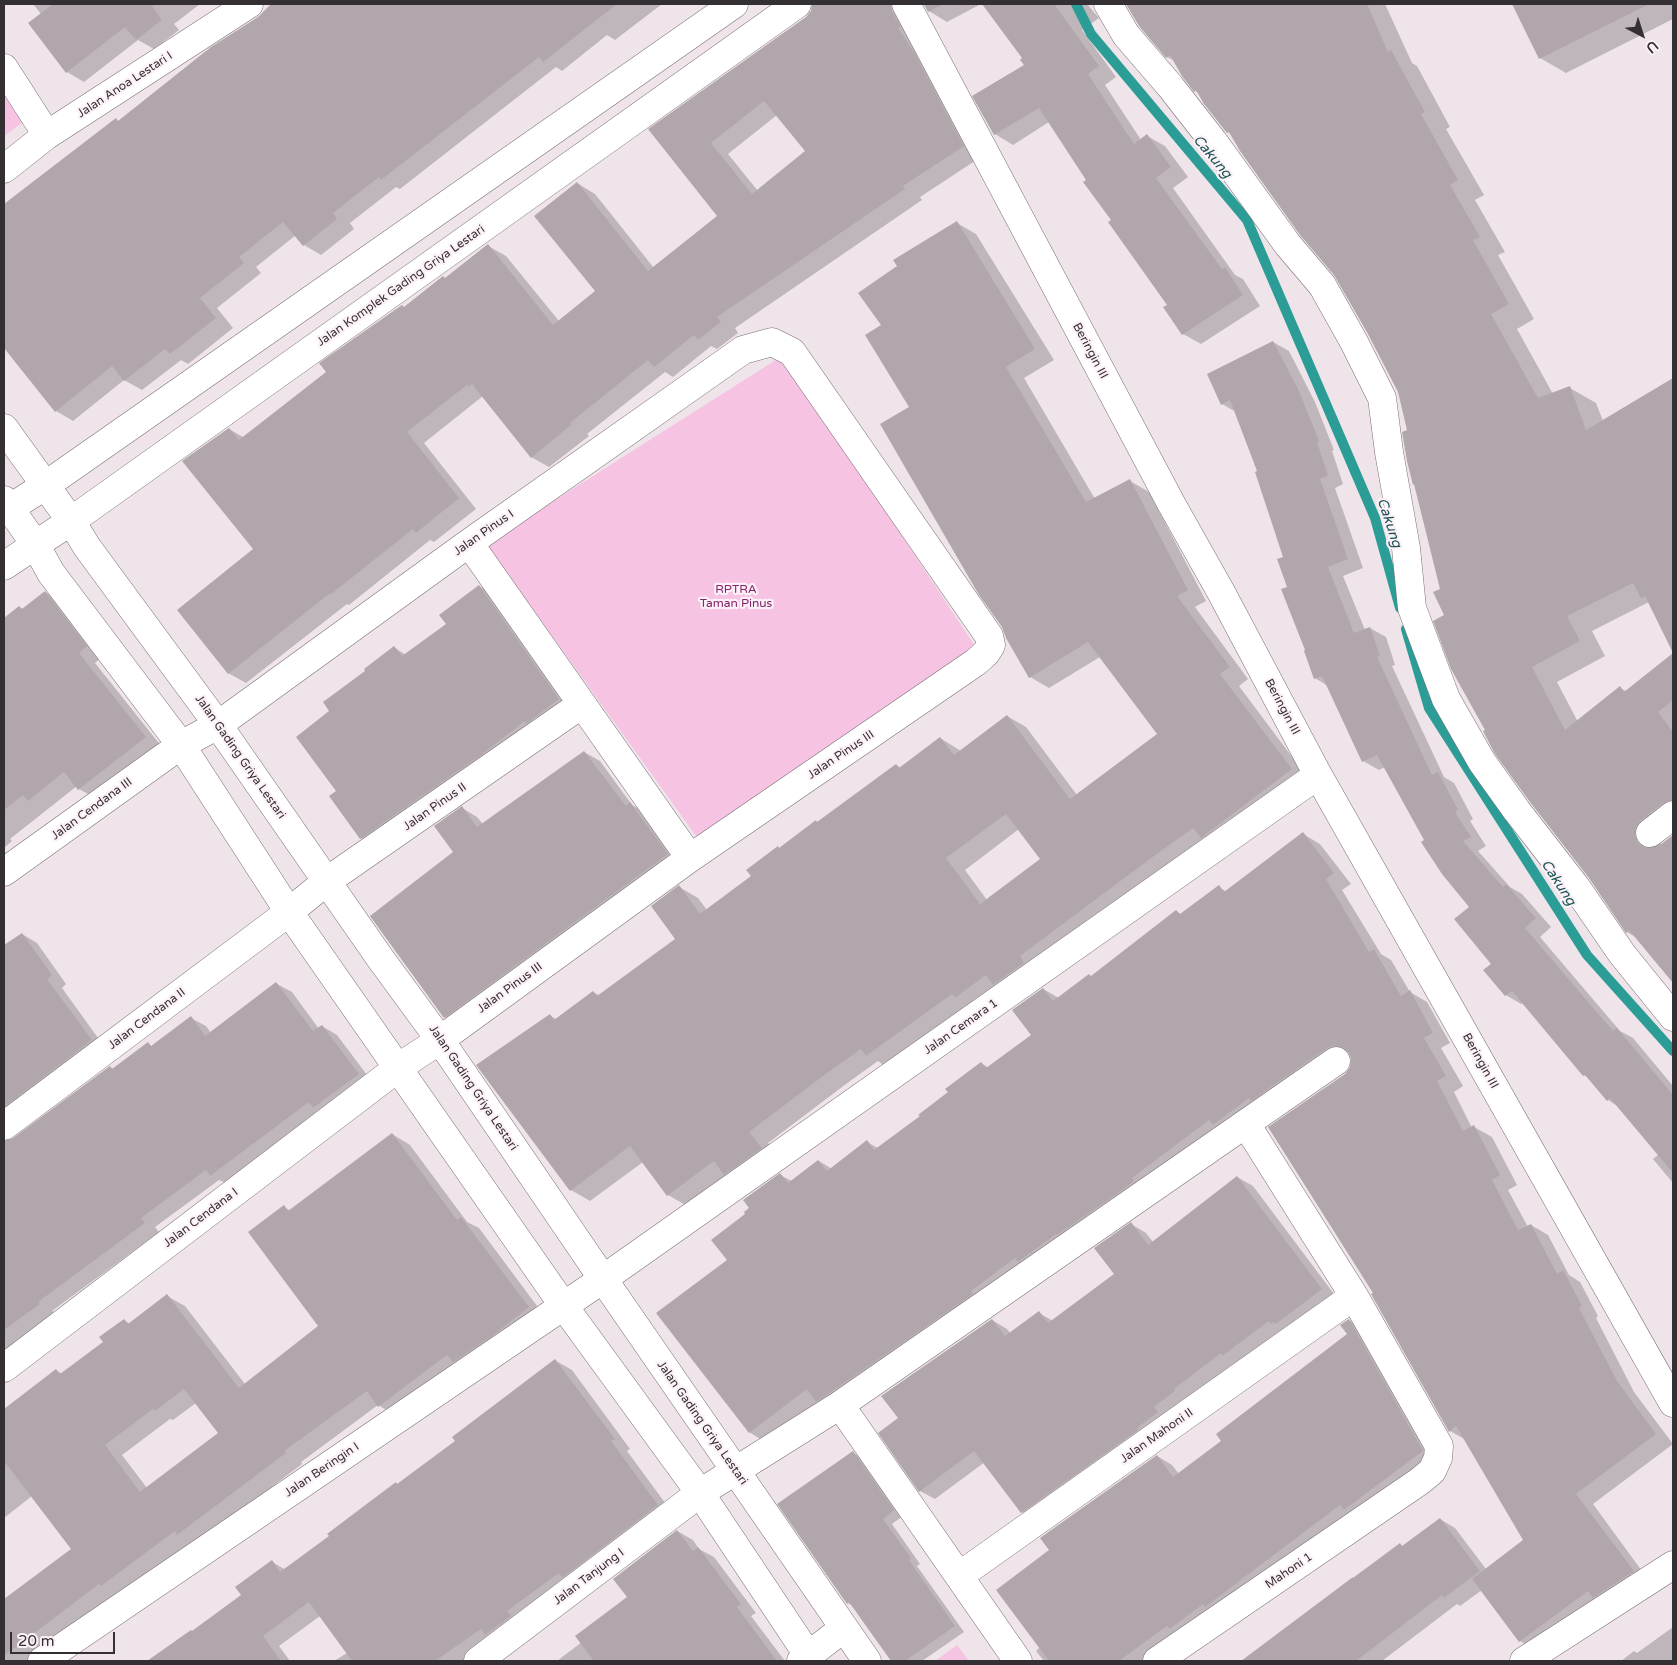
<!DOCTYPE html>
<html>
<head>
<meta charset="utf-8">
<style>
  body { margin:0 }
  #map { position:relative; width:1677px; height:1665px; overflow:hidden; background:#efe4ea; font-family:"Varela Round",sans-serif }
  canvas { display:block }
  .frame { position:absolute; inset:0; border:5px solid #342f32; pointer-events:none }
  .north { position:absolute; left:1617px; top:10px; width:50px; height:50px; -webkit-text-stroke:4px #fcf1f8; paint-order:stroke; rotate:140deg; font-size:14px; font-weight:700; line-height:20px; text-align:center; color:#342f32 }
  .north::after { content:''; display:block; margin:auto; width:18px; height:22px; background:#342f32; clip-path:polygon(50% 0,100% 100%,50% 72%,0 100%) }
  .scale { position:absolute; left:10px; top:1632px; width:105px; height:22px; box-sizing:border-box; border:2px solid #342f32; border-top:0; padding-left:6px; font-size:15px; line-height:18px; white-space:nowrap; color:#342f32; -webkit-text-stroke:4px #fcf1f8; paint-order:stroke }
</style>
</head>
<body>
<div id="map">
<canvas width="1677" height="1665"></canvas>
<div class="frame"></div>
<div class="north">U</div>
<div class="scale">20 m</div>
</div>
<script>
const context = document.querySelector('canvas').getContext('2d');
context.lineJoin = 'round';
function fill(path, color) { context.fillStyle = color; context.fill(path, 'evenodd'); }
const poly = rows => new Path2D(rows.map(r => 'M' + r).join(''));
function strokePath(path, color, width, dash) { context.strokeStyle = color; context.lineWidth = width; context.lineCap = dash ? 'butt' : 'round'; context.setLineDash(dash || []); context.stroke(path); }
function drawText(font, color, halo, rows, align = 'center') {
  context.font = font + ' "Varela Round",sans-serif'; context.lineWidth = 4.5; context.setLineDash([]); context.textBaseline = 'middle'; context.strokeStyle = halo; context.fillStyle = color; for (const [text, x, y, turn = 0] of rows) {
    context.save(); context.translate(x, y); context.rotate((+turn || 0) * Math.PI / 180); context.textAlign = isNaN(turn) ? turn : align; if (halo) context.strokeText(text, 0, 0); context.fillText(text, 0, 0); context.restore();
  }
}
fill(poly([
  [4,85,26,120,4,136],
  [782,356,977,649,699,840,486,544],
  [957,1645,969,1661,935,1661]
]), '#f6c3e2');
fill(poly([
  [33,4,200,4,174,24,179,30,154,49,138,40,84,82,67,72,41,14],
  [273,4,282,7,286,4,662,4,615,40,607,35,562,71,556,67,400,189,396,187,350,223,354,229,321,255,304,245,296,235,256,267,261,273,217,308,233,328,188,364,181,360,142,390,124,380,73,421,56,411,4,346,4,204,5,205,119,122,258,18],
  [813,4,913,4,981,157,920,197,922,200,735,328,738,333,717,349,711,346,673,377,665,372,587,434,589,436,549,467,531,457,483,396,424,443,476,509,434,542,430,540,349,605,347,604,246,683,228,673,255,550,229,429,243,437,327,372,405,308,446,279,488,246,506,256,559,321,596,291,577,183,595,194,654,268,719,216,650,130,807,18,813,10],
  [777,115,806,152,758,191,728,154],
  [925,4,981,4,947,22,929,11],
  [983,4,1087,4,1099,18,1082,30,1116,77,1105,85,1141,140,1147,136,1165,146,1188,177,1173,188,1235,275,1243,279,1260,306,1201,344,1183,334,1169,305,1049,122,1013,145,995,134,1025,65,1024,59],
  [1127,4,1385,4,1412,63,1417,66,1450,127,1446,129,1484,195,1475,200,1505,252,1498,255,1534,319,1517,329,1553,394,1570,388,1596,403,1603,421,1673,379,1673,651,1649,602,1592,631,1605,656,1557,682,1578,722,1620,688,1626,691,1673,654,1673,830,1666,835,1661,842,1661,846,1673,836,1673,981,1637,938,1627,932,1486,730,1446,615,1441,589,1416,485,1414,484,1409,431,1399,391,1337,276,1232,135,1228,132,1199,93,1195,91,1175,61,1167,57,1140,25],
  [1526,4,1673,4,1673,19,1566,73,1540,58,1516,9],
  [957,223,976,234,1054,360,1024,378,1095,499,1130,481,1149,492,1206,601,1195,607,1248,679,1239,686,1310,781,886,1067,878,1061,846,1084,768,1143,780,1159,687,1206,668,1195,643,1162,590,1201,571,1190,550,1016,556,1019,593,992,600,996,677,939,679,887,698,898,707,910,753,876,780,849,818,823,896,765,901,768,940,738,961,751,1007,716,1026,727,1077,795,1159,735,1100,657,1049,688,1030,677,911,407,883,326],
  [1019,829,1041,859,987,900,965,870],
  [1273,342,1289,351,1315,402,1334,450,1332,451,1343,484,1335,488,1363,568,1343,576,1365,630,1370,628,1386,637,1395,665,1392,666,1444,777,1454,783,1473,819,1470,821,1486,846,1478,851,1510,887,1522,894,1551,927,1540,937,1620,1031,1633,1038,1673,1086,1673,1183,1653,1159,1659,1154,1619,1107,1608,1100,1589,1078,1584,1075,1523,1003,1521,1004,1506,995,1471,907,1425,840,1385,767,1379,770,1363,761,1328,686,1315,678,1289,588,1285,558,1259,472,1236,412,1222,404],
  [479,586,495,595,574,708,377,847,361,838,338,791,331,711,395,648,406,655,448,624],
  [45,592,62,602,103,656,95,663,162,747,97,799,79,789,77,786,10,839,12,841,4,848,4,619,19,607,23,609],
  [584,752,600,761,632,805,646,813,683,864,460,1026,445,1017,462,808,477,817,483,824],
  [1303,834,1320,844,1351,884,1342,890,1381,954,1391,960,1410,992,1427,1002,1450,1043,1441,1048,1463,1086,1454,1092,1472,1128,1474,1127,1492,1137,1517,1185,1508,1190,1528,1227,1531,1225,1548,1235,1569,1275,1580,1282,1598,1316,1596,1318,1634,1392,1673,1444,1593,1504,1650,1582,1537,1651,1520,1641,1482,1590,1460,1606,1457,1604,1382,1661,1242,1661,1353,1578,1400,1545,1403,1546,1440,1519,1455,1528,1486,1569,1524,1541,1466,1440,1450,1431,1375,1293,1346,1074,1351,1068,1351,1055,1345,1058,767,1443,749,1432,728,1260,780,1175,792,1181,819,1161,832,1169,867,1142,878,1148,921,1117,981,1063,989,1068,1032,1035,1043,989,1059,998,1092,977,1177,912,1181,915,1219,887,1227,892],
  [22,934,37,943,66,984,62,988,106,1049,4,1133,4,947],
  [277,984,292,992,319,1029,322,1026,337,1035,373,1083,226,1183,219,1180,155,1227,159,1232,52,1311,54,1312,17,1340,21,1344,4,1357,4,1139,5,1142,14,1140,110,1067,114,1069,148,1044,153,1047,191,1018,206,1026,211,1033],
  [392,1134,410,1145,467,1222,479,1228,546,1318,397,1416,378,1405,301,1462,302,1464,196,1544,192,1542,32,1661,4,1661,4,1610,5,1609,4,1607,4,1601,73,1549,32,1496,4,1518,4,1411,57,1371,63,1374,105,1342,124,1320,130,1324,167,1296,185,1306,245,1384,320,1327,284,1207,291,1211],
  [196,1403,219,1433,147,1488,122,1455,170,1419,173,1420],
  [1237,1177,1253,1186,1337,1298,1238,1363,1236,1362,1037,1521,1022,1512,985,1462,935,1499,920,1491,900,1418,992,1320,1007,1329,1011,1334,1039,1313,1053,1321,1116,1274,1131,1224,1146,1233,1153,1242],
  [1349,1320,1364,1329,1438,1459,1146,1661,1044,1661,1036,1651,1040,1647,1050,1551,1157,1456,1172,1465,1179,1474,1223,1441,1348,1335],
  [556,1361,572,1370,630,1449,627,1451,674,1515,465,1661,334,1661,347,1653,320,1616,279,1646,290,1661,149,1661,191,1631,193,1632,243,1595,272,1562,286,1570,457,1442],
  [853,1453,863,1458,903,1516,892,1524,920,1564,917,1566,964,1632,922,1661,893,1661,854,1607,848,1603],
  [677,1531,693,1540,699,1549,714,1557,756,1613,751,1616,785,1661,557,1661,582,1642,628,1598],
  [1673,1627,1673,1661,1621,1661,1634,1651,1637,1653]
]), '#0003');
strokePath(poly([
  [1076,4,1091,34,1247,220,1375,518,1400,608],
  [1406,629,1429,708,1587,955,1673,1051]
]), '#2c9d96', 10);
fill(poly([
  [53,4,155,4,152,6,162,20,136,40,125,27,66,73,28,23],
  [271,4,617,4,543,62,539,57,381,180,379,177,333,213,337,219,303,246,283,222,239,257,244,263,200,298,216,318,170,354,165,349,124,381,112,366,55,412,4,348,4,204,116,118,118,121,211,47,258,17],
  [812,4,890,4,892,11,901,27,898,28,914,52,964,146,903,186,905,189,717,317,721,322,698,340,694,335,654,367,648,360,570,423,571,425,531,458,472,384,469,387,467,385,407,432,459,498,416,533,413,529,330,595,329,594,228,674,177,610,253,549,182,461,229,428,239,440,326,372,319,363,402,305,404,307,443,276,445,278,488,244,553,325,595,291,534,216,577,182,648,271,717,216,648,129,806,17,811,11],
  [764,101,805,151,752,194,711,143],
  [924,4,944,4,928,12],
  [982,4,1054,4,1099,66,1088,74,1134,144,1147,134,1171,167,1156,178,1222,269,1225,267,1243,295,1182,335,1163,307,1167,305,1108,222,1111,220,1083,182,1086,180,1039,108,994,135,972,96,1024,65,1020,60,1022,58],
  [1126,4,1367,4,1388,52,1391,50,1425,112,1421,114,1458,180,1450,185,1480,237,1473,240,1509,304,1491,314,1538,398,1570,386,1586,430,1673,378,1673,700,1658,712,1673,732,1673,800,1663,803,1640,821,1636,827,1635,835,1638,843,1644,847,1652,848,1660,845,1673,835,1673,983,1629,930,1626,933,1589,878,1530,802,1495,754,1483,731,1485,730,1451,669,1433,621,1444,615,1433,592,1440,589,1414,484,1413,485,1407,461,1402,432,1407,430,1398,392,1368,334,1334,275,1300,235,1240,151,1229,132,1227,133,1204,104,1196,90,1194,92,1182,76,1170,55,1166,58,1139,26],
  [1633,583,1641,598,1645,596,1673,653,1624,692,1620,686,1565,730,1532,667,1580,641,1567,616],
  [1512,4,1649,4,1539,59],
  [957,221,1035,349,1006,367,1086,502,1130,479,1188,590,1177,596,1230,667,1220,674,1292,769,1201,838,1193,828,1154,856,1020,956,1024,963,993,985,986,975,955,998,952,994,866,1056,861,1049,827,1073,749,1132,762,1148,724,1175,714,1161,667,1196,630,1146,570,1191,476,1065,550,1014,554,1020,593,991,597,996,675,939,651,906,679,885,700,914,751,876,746,870,778,846,779,848,816,820,817,822,896,764,899,768,940,737,954,755,1007,715,1070,799,1157,734,1088,642,1029,678,1006,638,1002,627,979,595,880,424,909,407,865,335,881,325,858,293,897,266,893,260],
  [1006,814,1040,859,980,904,946,858],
  [1273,341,1299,391,1319,441,1317,442,1328,475,1320,479,1348,559,1328,567,1354,633,1370,627,1380,656,1377,657,1432,775,1438,772,1458,810,1455,812,1471,837,1463,841,1503,887,1506,884,1536,918,1525,928,1613,1031,1617,1028,1673,1095,1673,1173,1610,1098,1607,1101,1585,1075,1583,1076,1512,991,1505,996,1483,970,1491,964,1454,919,1469,907,1442,874,1421,842,1424,840,1377,755,1362,762,1322,676,1314,679,1304,651,1305,650,1281,589,1287,587,1277,559,1283,557,1255,472,1257,471,1230,400,1221,405,1207,374],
  [479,585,559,699,526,724,525,721,481,755,360,839,329,796,336,791,296,737,329,711,323,702,365,671,364,669,394,646,402,656,446,624,439,615],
  [45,591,87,646,79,653,146,737,78,790,64,772,28,801,23,795,4,810,4,618,19,606,22,609],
  [584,751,626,806,630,802,668,854,444,1018,370,916,453,852,434,826,462,806,477,827],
  [1303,832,1334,873,1326,879,1369,952,1374,949,1401,996,1410,990,1433,1033,1424,1038,1446,1076,1437,1081,1463,1131,1474,1125,1500,1175,1492,1180,1518,1230,1531,1224,1557,1274,1563,1270,1582,1306,1579,1308,1617,1381,1656,1434,1576,1494,1634,1571,1593,1598,1588,1591,1519,1642,1472,1579,1523,1540,1456,1426,1449,1432,1371,1294,1373,1293,1268,1127,1345,1074,1350,1067,1351,1059,1349,1052,1342,1047,1334,1046,1327,1048,1251,1101,1249,1098,1213,1125,1209,1120,1132,1178,1134,1181,1121,1191,1057,1235,1056,1234,1018,1262,1015,1258,971,1291,973,1294,831,1392,816,1402,807,1389,749,1433,656,1313,727,1260,711,1240,745,1214,744,1212,749,1208,743,1200,780,1173,788,1183,818,1160,827,1171,867,1140,874,1150,920,1116,918,1115,948,1092,945,1089,981,1062,986,1068,1031,1035,1012,1010,1043,988,1053,1001,1089,974,1091,976,1176,910,1180,914,1219,885,1224,892],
  [22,933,52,975,47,979,92,1040,4,1107,4,945],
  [276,982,313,1031,322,1025,359,1074,313,1108,309,1102,210,1176,206,1170,141,1218,145,1223,38,1302,40,1304,4,1330,4,1141,13,1138,110,1066,112,1069,148,1042,151,1046,191,1016,205,1036],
  [392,1133,457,1220,461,1217,529,1307,492,1336,453,1362,447,1355,378,1407,367,1391,284,1451,286,1453,177,1535,175,1531,101,1586,99,1584,4,1656,4,1599,71,1549,4,1461,4,1409,56,1369,60,1374,103,1342,99,1337,124,1319,128,1324,167,1294,239,1388,318,1326,248,1232,284,1205,288,1211],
  [184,1389,218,1433,140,1492,105,1445,153,1409,155,1411],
  [1237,1176,1322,1289,1276,1324,1274,1322,1271,1324,1269,1321,1222,1356,1221,1353,1174,1389,1175,1391,1154,1407,1158,1412,1137,1428,1138,1430,1021,1513,974,1451,919,1492,878,1433,898,1418,881,1396,992,1319,1005,1336,1039,1311,1048,1323,1114,1274,1094,1248,1131,1222,1148,1245],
  [1349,1319,1423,1451,1344,1510,1340,1505,1205,1607,1203,1604,1170,1629,1167,1626,1119,1661,1049,1661,996,1590,1049,1550,1040,1538,1157,1455,1173,1477,1221,1441,1216,1434,1347,1334,1340,1325],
  [555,1359,615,1439,611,1441,658,1505,562,1578,559,1573,507,1611,511,1616,485,1635,481,1629,435,1661,352,1661,309,1602,263,1636,281,1661,147,1661,191,1630,192,1631,241,1595,235,1587,272,1560,280,1572,329,1536,327,1534,364,1506,396,1482,397,1484,455,1441,452,1437],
  [853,1451,894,1510,883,1519,911,1558,909,1560,955,1626,905,1661,891,1661,849,1602,847,1604,777,1504],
  [1440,1518,1480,1571,1444,1598,1442,1595,1356,1661,1241,1661,1353,1577,1353,1578,1400,1543,1402,1546],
  [677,1530,693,1551,698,1547,741,1604,737,1607,777,1661,594,1661,575,1636,627,1597,613,1579]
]), '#b1a6ac');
const minor = poly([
  [906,4,1172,505,1221,592,1318,775,1673,1403],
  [1108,4,1126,35,1170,86,1213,141,1288,245,1322,285,1354,342,1382,398,1389,452,1406,548,1412,608,1446,699,1482,762,1517,811,1576,887,1622,954,1673,1017],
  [4,68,47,135],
  [4,169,47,135,249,4],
  [4,428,71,521,87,547,218,725,380,958,440,1040,603,1279,867,1661],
  [4,500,35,544,51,573,181,745,289,912,563,1305,700,1493,812,1661],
  [4,512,46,485,734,4],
  [469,543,690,858],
  [4,566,71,521,797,4],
  [1650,833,1673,815],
  [4,872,181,745,218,725,469,543,743,350,772,342,792,352,989,636,991,645,986,653,976,662,690,858,440,1040,399,1067,4,1368],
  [4,1126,289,912,327,881,582,704],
  [840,1405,1018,1661],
  [959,1576,1354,1296],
  [42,1661,603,1279,1318,775],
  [478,1661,700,1493,840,1405,1336,1061],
  [801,1661,844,1628],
  [1157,1661,1420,1481,1432,1471,1438,1458,1439,1446,1354,1296,1246,1124],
  [1524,1661,1673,1565]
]);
strokePath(minor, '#786e74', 29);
strokePath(minor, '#fff', 28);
drawText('12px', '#342f32', '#fcf1f8', [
  ["Jalan Anoa Lestari I",125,85,-33],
  ["Jalan Komplek Gading Griya Lestari",401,286,-35],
  ["Beringin III",1090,351,62],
  ["Jalan Pinus I",484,533,-35],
  ["Beringin III",1282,707,62],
  ["Jalan Pinus III",841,755,-34],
  ["Jalan Gading Griya Lestari",240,757,55],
  ["Jalan Pinus II",435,807,-35],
  ["Jalan Cendana III",92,809,-36],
  ["Jalan Pinus III",510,988,-36],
  ["Jalan Cendana II",147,1019,-37],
  ["Jalan Cemara 1",961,1027,-35],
  ["Beringin III",1480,1061,61],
  ["Jalan Gading Griya Lestari",473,1088,56],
  ["Jalan Cendana I",201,1218,-37],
  ["Jalan Gading Griya Lestari",702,1423,55],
  ["Jalan Mahoni II",1157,1436,-35],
  ["Jalan Beringin I",322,1470,-34],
  ["Mahoni 1",1289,1571,-34],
  ["Jalan Tanjung I",589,1577,-37]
]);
drawText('12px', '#852269', '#fcf1f8', [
  ["RPTRA",736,590],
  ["Taman Pinus",736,604]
]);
drawText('italic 14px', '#175450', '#fcf1f8', [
  ["Cakung",1212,157,50],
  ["Cakung",1389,523,72],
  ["Cakung",1558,883,57]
]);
</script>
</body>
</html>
